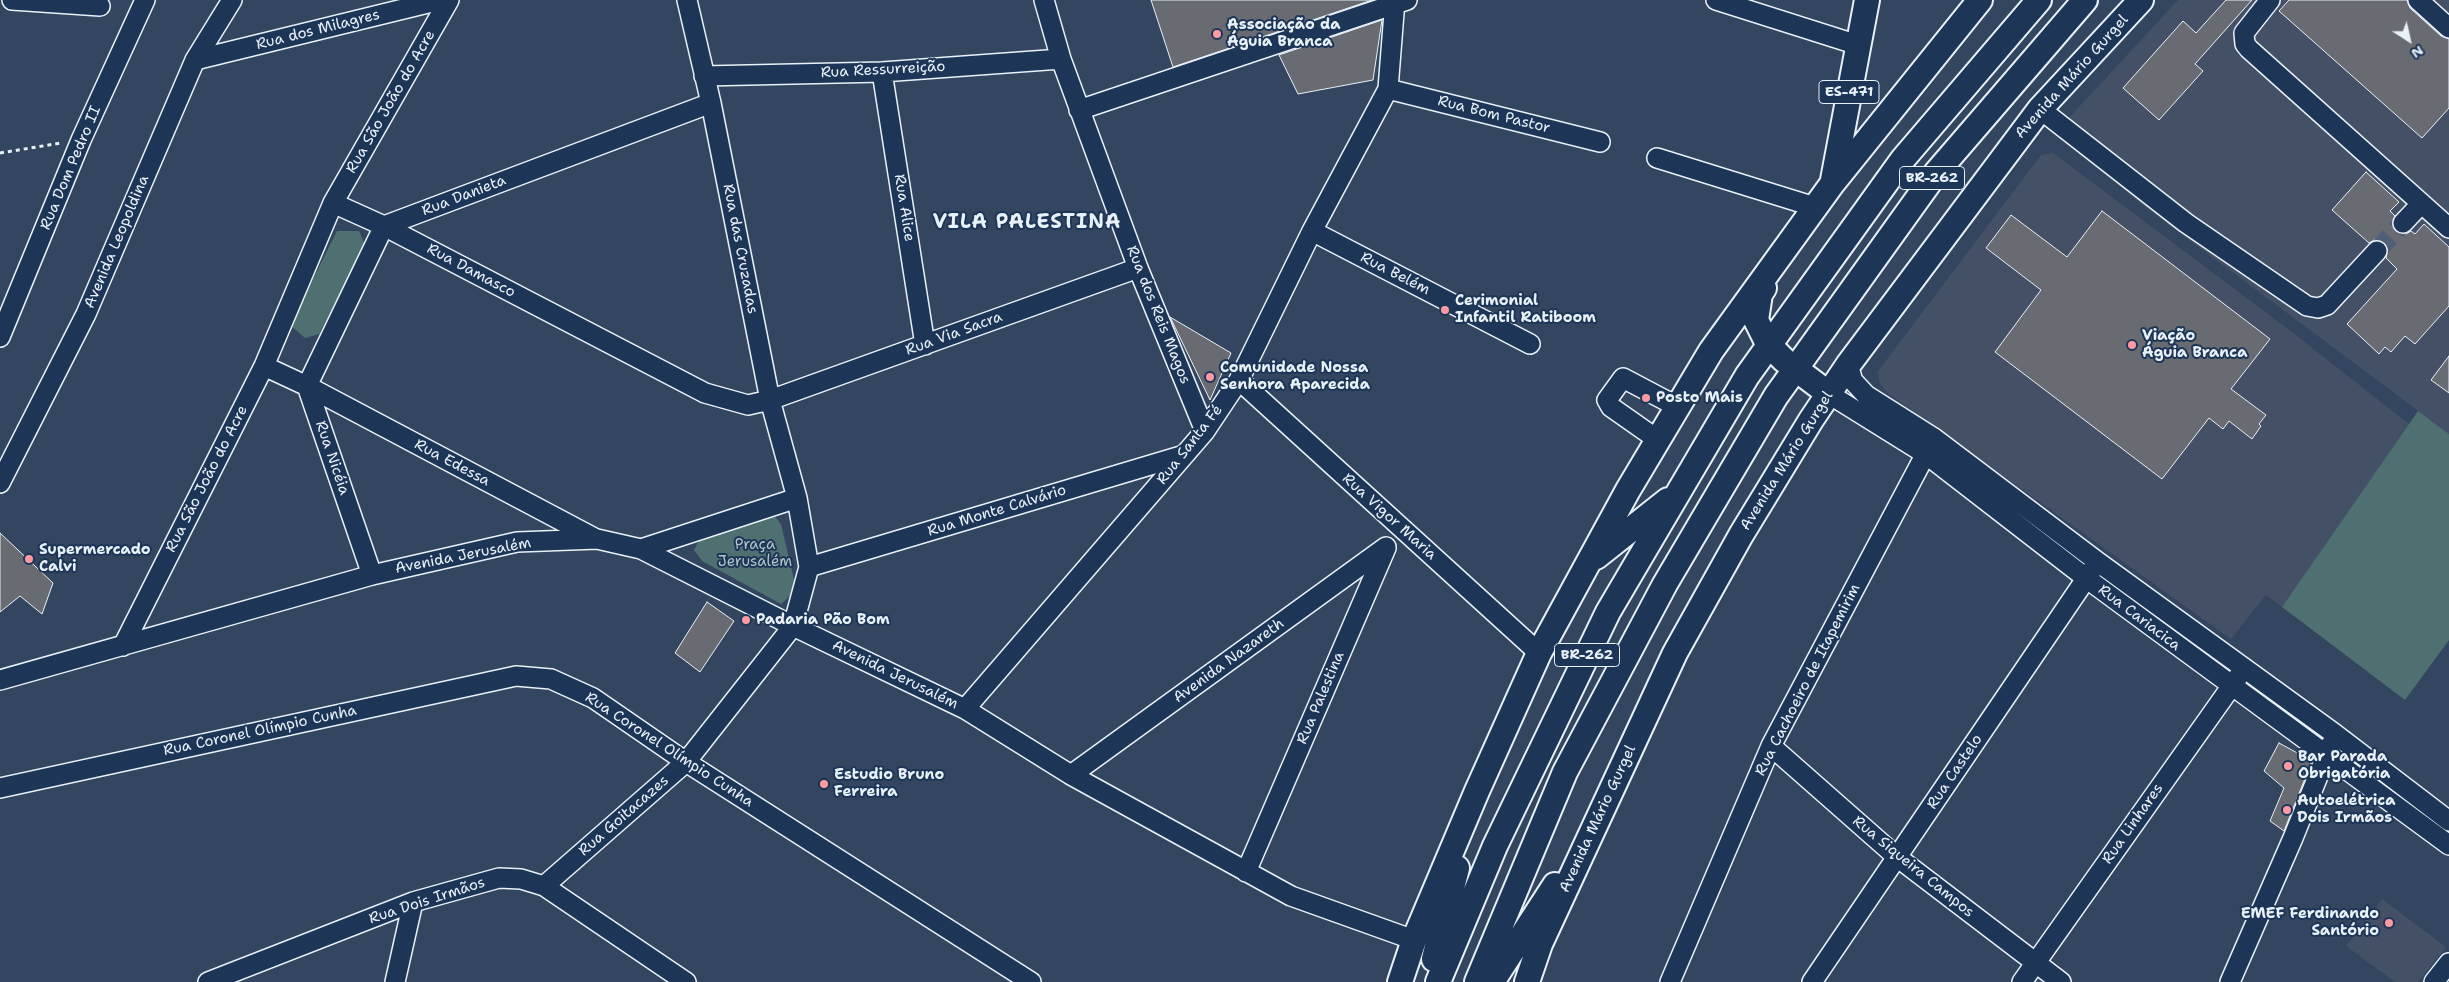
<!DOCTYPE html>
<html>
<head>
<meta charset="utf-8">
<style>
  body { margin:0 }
  #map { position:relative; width:2449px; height:982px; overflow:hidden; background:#34455f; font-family:"Shantell Sans",sans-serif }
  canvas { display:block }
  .north { position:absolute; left:2384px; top:15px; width:50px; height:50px; -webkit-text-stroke:4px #1d3557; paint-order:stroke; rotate:145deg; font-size:14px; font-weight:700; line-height:20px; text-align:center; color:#e8f1f8 }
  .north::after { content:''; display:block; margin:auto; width:18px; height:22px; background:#e8f1f8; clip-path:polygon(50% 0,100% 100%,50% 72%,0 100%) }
</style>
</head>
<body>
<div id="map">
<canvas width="2449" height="982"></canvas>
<div class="north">N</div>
</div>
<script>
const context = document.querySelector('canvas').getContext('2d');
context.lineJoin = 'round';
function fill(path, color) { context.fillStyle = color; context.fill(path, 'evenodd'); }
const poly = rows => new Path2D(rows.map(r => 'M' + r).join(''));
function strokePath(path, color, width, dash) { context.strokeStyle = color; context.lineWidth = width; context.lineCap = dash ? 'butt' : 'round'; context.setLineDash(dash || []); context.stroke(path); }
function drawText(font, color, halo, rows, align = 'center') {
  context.font = font + ' "Shantell Sans",sans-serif'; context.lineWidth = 4; context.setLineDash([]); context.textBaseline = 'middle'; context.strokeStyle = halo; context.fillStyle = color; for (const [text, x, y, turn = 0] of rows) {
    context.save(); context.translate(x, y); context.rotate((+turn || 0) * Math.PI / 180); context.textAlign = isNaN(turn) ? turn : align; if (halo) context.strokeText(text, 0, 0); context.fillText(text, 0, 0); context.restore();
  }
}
fill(poly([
  [2178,0,2449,0,2449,434,2145,207,2055,133],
  [2053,153,2292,332,2409,424,2282,607,2266,595,2231,639,1886,392,1879,382,1878,371,2041,155],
  [2382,899,2446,947,2418,982,2395,982,2346,946]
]), '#445065');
fill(poly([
  [337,231,359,231,365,245,319,334,305,338,290,325],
  [2418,411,2449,434,2449,640,2405,700,2282,607],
  [773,514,781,524,795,584,789,597,781,604,702,561,694,550,698,542,708,534]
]), '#4f7070');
const building = poly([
  [1151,0,1372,0,1173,67,1151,0],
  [2226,0,2252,0,2195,64,2203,71,2159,120,2123,88,2183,21,2196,33,2226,0],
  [2289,0,2407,0,2410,8,2441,36,2449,39,2449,108,2422,138,2279,11,2289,0],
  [1382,20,1373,80,1298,94,1279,55,1382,20],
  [2366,172,2399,202,2390,211,2395,216,2392,226,2396,231,2406,234,2411,231,2415,234,2424,224,2449,247,2449,306,2415,344,2405,336,2391,352,2385,347,2379,354,2347,324,2397,269,2386,258,2388,248,2384,242,2374,240,2369,243,2332,210,2366,172],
  [2102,211,2270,339,2231,389,2266,415,2259,424,2261,426,2252,439,2229,421,2223,429,2209,418,2162,479,1995,352,2041,290,1986,248,2011,215,2067,257,2102,211],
  [1170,317,1231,353,1210,400,1172,321,1170,317],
  [2449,356,2449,393,2431,380,2449,356],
  [0,533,53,583,42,614,20,596,0,612,0,533],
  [707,602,734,621,700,672,675,653,707,602],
  [2279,743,2312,761,2284,831,2270,821,2284,788,2264,771,2279,743]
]);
fill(building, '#696b72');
strokePath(building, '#e8f1f8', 1);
strokePath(poly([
  [2377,251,2403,223]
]), '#4f5f76', 19, [19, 9]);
const minor = poly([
  [12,0,100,6],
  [1044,0,1061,59,1138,268,1205,431],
  [1716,0,1858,45],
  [2270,0,2244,33,2245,44,2249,49,2449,228],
  [2418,0,2449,28],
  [195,60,440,0],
  [882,72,925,345],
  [704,76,882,72,1061,59],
  [1388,89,1600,142],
  [2040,109,2186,223,2307,306,2318,308,2327,305,2377,251],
  [1079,110,1407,0],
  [1657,158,1815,207],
  [333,203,384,226,705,393,748,405,770,400,1138,268],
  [2403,223,2421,204],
  [1312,231,1530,344],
  [0,337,81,140,145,0],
  [1848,365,1853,381,1866,395,1934,438,2098,562,2335,734,2449,821],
  [264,366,307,386,596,539],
  [1239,380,1539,653],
  [307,386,384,226,711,103],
  [307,386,372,575],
  [1829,394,1927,455,2086,578,2449,845],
  [1658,440,1611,407,1607,400,1623,378,1678,407],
  [0,483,86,314,195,60,232,0],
  [641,549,797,498],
  [809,567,1184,455],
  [123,646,264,366,333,203,449,0],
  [0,680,372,575,517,542,597,539,641,549,793,626,965,709,1071,775,1291,896,1414,940],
  [965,709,1205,431,1239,380,1312,231,1388,89,1395,0],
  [1771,746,1897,857,2061,982],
  [1071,775,1386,547],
  [0,788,516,676,551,679,593,698,686,762,1031,982],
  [1246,872,1386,548],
  [544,886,686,762,793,626,809,567,797,498,770,400,711,103,687,0],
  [208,982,413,902,499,878,521,879,544,886,686,982],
  [395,982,413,902],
  [1670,982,1771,746,1931,444],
  [1812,982,2092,570],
  [2022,982,2238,677],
  [2230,982,2293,838,2331,744],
  [2434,982,2449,963]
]);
const major = poly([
  [1833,180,1867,0],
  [1764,288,1760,294,1756,320,1768,344,1784,360,1829,394],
  [1596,557,1668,500],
  [1434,959,1457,868],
  [1400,982,1414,940,1477,791,1539,653,1628,490,1711,351,1832,184,1980,0],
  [1438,982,1495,846,1608,612,1747,376,1903,159,2039,0],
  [1477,982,1565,772,1665,584,1776,396,1936,173,2085,0],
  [1492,982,1555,885],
  [1527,982,1540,944,1675,653,1741,535,1811,420,1848,365,2040,109,2141,0]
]);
strokePath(minor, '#e8f1f8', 22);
strokePath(major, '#e8f1f8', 28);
strokePath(poly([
  [0,153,61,143]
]), '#e8f1f8', 3, [4, 4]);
strokePath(minor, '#1d3557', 19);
strokePath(major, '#1d3557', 24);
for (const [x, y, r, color] of [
  [1217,34,5,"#ff9aa2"],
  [1445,310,5,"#ff9aa2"],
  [2132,345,5,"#ff9aa2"],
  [1210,377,5,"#ff9aa2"],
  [1646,398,5,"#ff9aa2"],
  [29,559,5,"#ff9aa2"],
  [746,620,5,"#ff9aa2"],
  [2288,766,5,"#ff9aa2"],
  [824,784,5,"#ff9aa2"],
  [2287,810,5,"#ff9aa2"],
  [2389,923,5,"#ff9aa2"]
]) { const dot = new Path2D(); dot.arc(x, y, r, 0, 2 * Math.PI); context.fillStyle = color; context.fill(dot); strokePath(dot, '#1d3557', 2); }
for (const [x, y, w] of [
  [1849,92,60],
  [1932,178,65],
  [1587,655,65]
]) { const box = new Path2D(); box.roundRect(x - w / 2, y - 11.5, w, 23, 4); context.fillStyle = '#1d3557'; context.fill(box); strokePath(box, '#e8f1f8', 1); }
drawText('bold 14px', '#e8f1f8', null, [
  ["ES-471",1849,92],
  ["BR-262",1932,178],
  ["BR-262",1587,655]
]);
drawText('bold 15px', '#e8f1f8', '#1d3557', [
  ["Associação da",1227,25],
  ["Águia Branca",1227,42],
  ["Cerimonial",1455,301],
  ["Infantil Ratiboom",1455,318],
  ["Viação",2142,336],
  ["Águia Branca",2142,353],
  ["Comunidade Nossa",1220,368],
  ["Senhora Aparecida",1220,385],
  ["Posto Mais",1656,398],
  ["Supermercado",39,550],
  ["Calvi",39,567],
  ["Padaria Pão Bom",756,620],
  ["Bar Parada",2298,757],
  ["Obrigatória",2298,774],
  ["Estudio Bruno",834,775],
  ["Ferreira",834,792],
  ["Autoelétrica",2297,801],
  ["Dois Irmãos",2297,818],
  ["EMEF Ferdinando",2379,914,"right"],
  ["Santório",2379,931,"right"]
], 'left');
drawText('15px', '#e8f1f8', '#1d3557', [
  ["Rua dos Milagres",318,30,-14],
  ["Rua Ressurreição",883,70,-3],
  ["Avenida Mário Gurgel",2072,77,-48],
  ["Rua São João do Acre",391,102,-60],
  ["Rua Bom Pastor",1494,115,14],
  ["Rua Dom Pedro II",71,168,-67],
  ["Rua Danieta",464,196,-21],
  ["Rua Alice",904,208,81],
  ["Avenida Leopoldina",117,242,-67],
  ["Rua das Cruzadas",740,249,79],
  ["Rua Damasco",471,271,28],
  ["Rua Belém",1395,274,27],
  ["Rua dos Reis Magos",1158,315,68],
  ["Rua Via Sacra",954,334,-20],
  ["Rua Santa Fé",1190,445,-52],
  ["Rua Nicéia",332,458,71],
  ["Avenida Mário Gurgel",1787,461,-58],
  ["Rua Edessa",452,463,28],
  ["Rua São João do Acre",207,479,-63],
  ["Rua Monte Calvário",997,511,-17],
  ["Rua Vigor Maria",1389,517,42],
  ["Avenida Jerusalém",463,556,-11],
  ["Rua Cariacica",2139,618,37],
  ["Avenida Nazareth",1229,661,-36],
  ["Avenida Jerusalém",895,675,26],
  ["Rua Cachoeiro de Itapemirim",1808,680,-63],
  ["Rua Palestina",1321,698,-67],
  ["Rua Coronel Olímpio Cunha",260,731,-12],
  ["Rua Coronel Olímpio Cunha",669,750,33],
  ["Rua Castelo",1955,772,-56],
  ["Rua Goitacazes",624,816,-41],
  ["Avenida Mário Gurgel",1598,819,-65],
  ["Rua Linhares",2133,824,-55],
  ["Rua Siqueira Campos",1913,867,39],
  ["Rua Dois Irmãos",427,901,-18]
]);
drawText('15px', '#b2c4c8', '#1d3557', [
  ["Praça",755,545],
  ["Jerusalém",755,562]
]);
context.letterSpacing = '1px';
drawText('bold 20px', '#e8f1f8', '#1d3557', [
  ["VILA PALESTINA",1027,223]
]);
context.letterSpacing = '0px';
</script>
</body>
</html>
